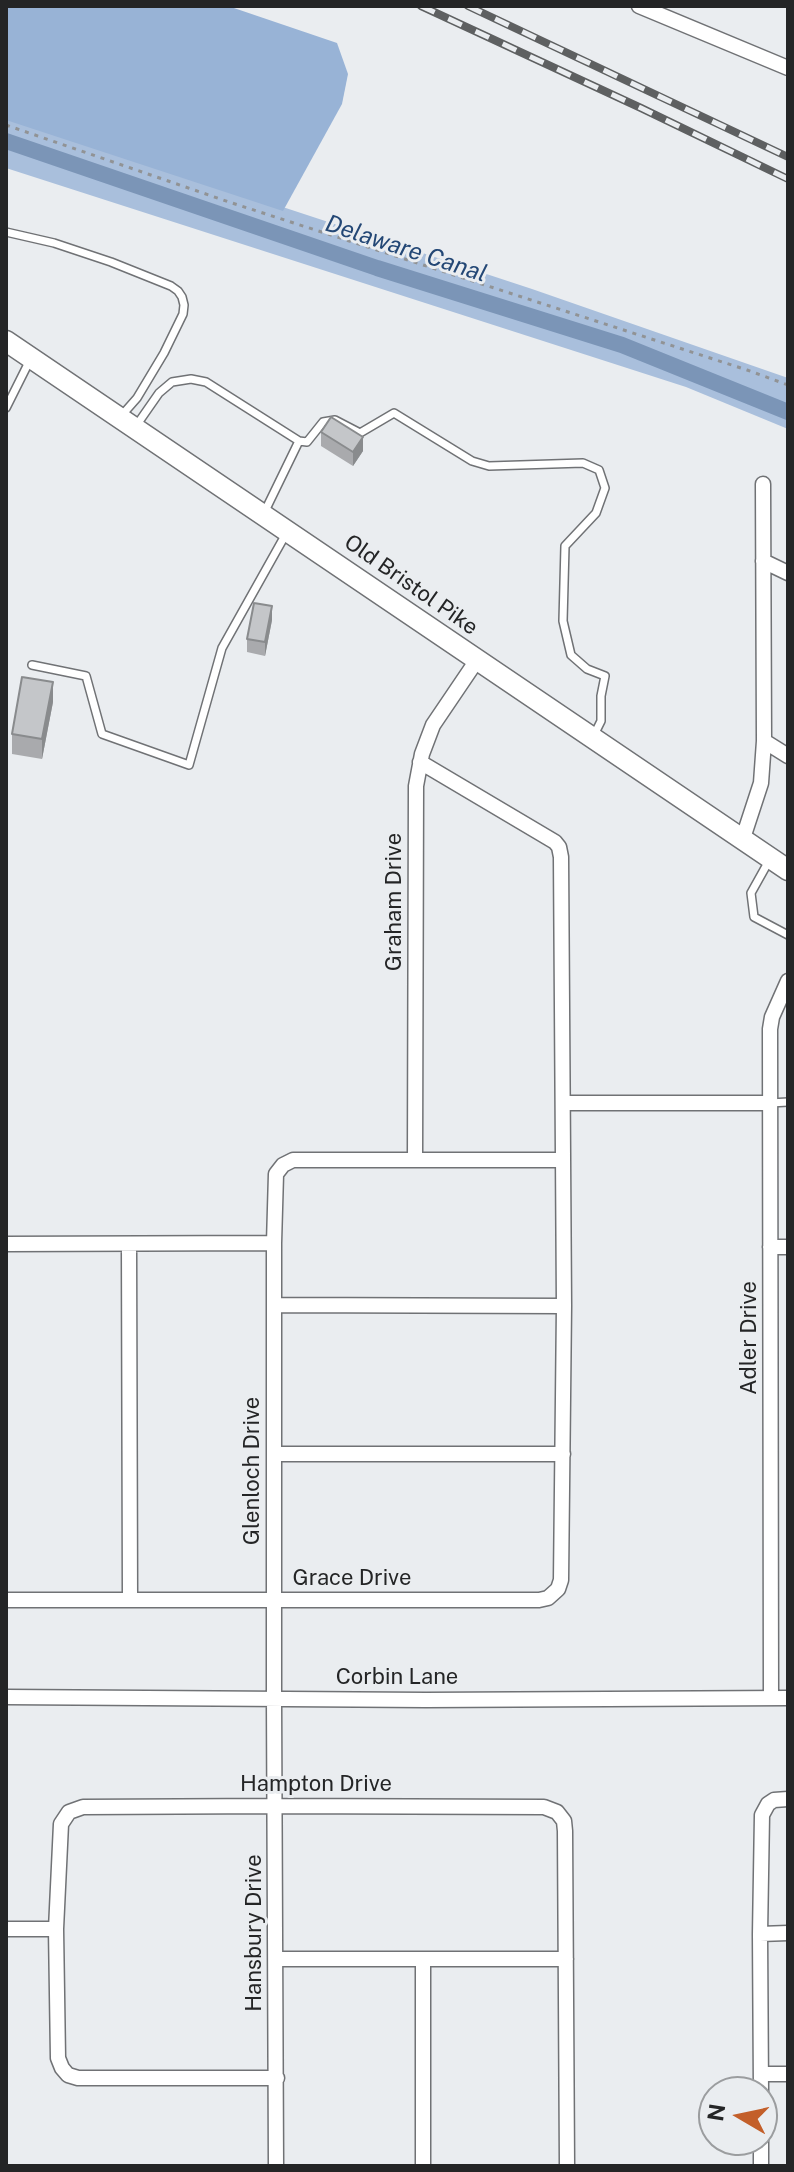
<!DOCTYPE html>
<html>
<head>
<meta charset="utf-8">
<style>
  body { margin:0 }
  #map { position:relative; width:794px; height:2172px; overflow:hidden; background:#eaedf0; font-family:"Public Sans",sans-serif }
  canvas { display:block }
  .frame { position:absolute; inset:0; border:8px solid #242526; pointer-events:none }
  .north { position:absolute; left:698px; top:2076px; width:80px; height:80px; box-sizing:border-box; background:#eaedf0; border:2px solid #9b9d9f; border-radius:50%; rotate:279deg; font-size:22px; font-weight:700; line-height:32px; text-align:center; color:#242526 }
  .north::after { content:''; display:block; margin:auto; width:28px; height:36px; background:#c35f2a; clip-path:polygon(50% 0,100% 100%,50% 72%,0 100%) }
</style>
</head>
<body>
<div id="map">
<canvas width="794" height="2172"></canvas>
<div class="frame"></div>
<div class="north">N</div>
</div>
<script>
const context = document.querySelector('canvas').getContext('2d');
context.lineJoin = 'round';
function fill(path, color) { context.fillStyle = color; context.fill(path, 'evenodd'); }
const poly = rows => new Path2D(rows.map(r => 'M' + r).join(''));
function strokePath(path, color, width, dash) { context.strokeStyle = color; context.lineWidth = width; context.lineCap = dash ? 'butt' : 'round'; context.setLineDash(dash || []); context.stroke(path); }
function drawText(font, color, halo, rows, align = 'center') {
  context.font = font + ' "Public Sans",sans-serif'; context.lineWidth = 6; context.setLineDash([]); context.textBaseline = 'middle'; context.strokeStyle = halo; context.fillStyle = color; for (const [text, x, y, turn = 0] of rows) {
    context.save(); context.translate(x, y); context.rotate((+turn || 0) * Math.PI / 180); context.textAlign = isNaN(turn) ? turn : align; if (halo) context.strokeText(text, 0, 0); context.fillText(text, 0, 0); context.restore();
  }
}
fill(poly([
  [6,116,532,289,788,378,788,429,686,387,6,168]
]), '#a9bfdc');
fill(poly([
  [6,6,228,6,337,43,348,74,342,104,283,211,6,120]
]), '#98b3d6');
strokePath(poly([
  [6,141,377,268,622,345,788,412]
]), '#7b95b7', 16);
const service = poly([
  [6,232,54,243,111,262,171,286,178,291,182,297,184,305,183,314,164,353,137,398,122,415],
  [6,408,30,360],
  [136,426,159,393,172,382,191,379,206,382,299,441,265,511],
  [299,441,307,442,323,422,335,420,360,433,394,413,472,461,489,466,583,463,599,470,605,488,596,513,565,546,563,621,571,655,587,669,605,676,601,696,601,721,594,735],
  [32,665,86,676,102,734,189,765,222,648,287,532],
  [770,859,751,893,754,917,788,935],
  [770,1103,788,1102]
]);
const minor = poly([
  [639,6,788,68],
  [763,561,788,573],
  [764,741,788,756],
  [743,838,761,783,764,741,763,484],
  [563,1103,770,1103],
  [415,1160,416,786,422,754,433,725,477,660],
  [6,1244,274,1243],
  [129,1244,130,1600],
  [770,1247,788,1247],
  [274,1305,564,1306],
  [274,1454,563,1454],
  [6,1600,539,1600,548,1598,558,1589,561,1580,564,1306,561,857,559,847,555,842,420,762],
  [6,1697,426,1700,788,1698],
  [771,1698,770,1029,772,1017,788,981],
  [6,1929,56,1929],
  [760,1934,788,1933],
  [276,1959,566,1959],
  [761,2074,788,2074],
  [277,2078,78,2078,68,2075,62,2068,58,2058,56,1929,61,1824,69,1812,83,1807,275,1806,544,1807,557,1812,564,1821,565,1831,567,2166],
  [761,2092,760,1934,762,1815,768,1804,774,1800,788,1799],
  [276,2166,274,1699,274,1243,276,1174,283,1165,293,1160,563,1160],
  [423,2166,423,1959],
  [761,2166,761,2140]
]);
const secondary = poly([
  [6,341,788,870]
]);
strokePath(service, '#707275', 10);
strokePath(minor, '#707275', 17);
strokePath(secondary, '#707275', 23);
strokePath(poly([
  [6,125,229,202,747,370,788,385]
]), '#919395', 3, [4, 6]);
strokePath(service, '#fff', 7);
strokePath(minor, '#fff', 14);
strokePath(secondary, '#fff', 20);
const rail = poly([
  [421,6,641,108,788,179],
  [468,6,788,157]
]);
strokePath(rail, '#5e6061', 8);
strokePath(rail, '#eaedf0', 5, [15]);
fill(poly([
  [321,432,363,451,353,466,321,446],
  [272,620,265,656,247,652,247,639],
  [53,702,42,759,12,754,12,734]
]), '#a9aaad');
fill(poly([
  [363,437,363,451,353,466,353,452],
  [272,606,272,620,265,656,265,642],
  [53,682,53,702,42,759,42,739]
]), '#898b8d');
const building = poly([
  [331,417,363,437,353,452,321,432,331,417],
  [254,603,272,606,265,642,247,639,254,603],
  [22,677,53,682,42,739,12,734,22,677]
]);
fill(building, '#c4c6c9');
strokePath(building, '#898b8d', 2);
drawText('22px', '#242526', '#eaedf0', [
  ["Old Bristol Pike",411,585,35],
  ["Graham Drive",394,902,-90],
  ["Adler Drive",749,1338,-90],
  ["Glenloch Drive",252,1471,-90],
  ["Grace Drive",352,1578],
  ["Corbin Lane",397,1677],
  ["Hampton Drive",316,1784],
  ["Hansbury Drive",254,1933,-90]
]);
drawText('italic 24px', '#234775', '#eaedf0', [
  ["Delaware Canal",406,249,18]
]);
</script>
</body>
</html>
